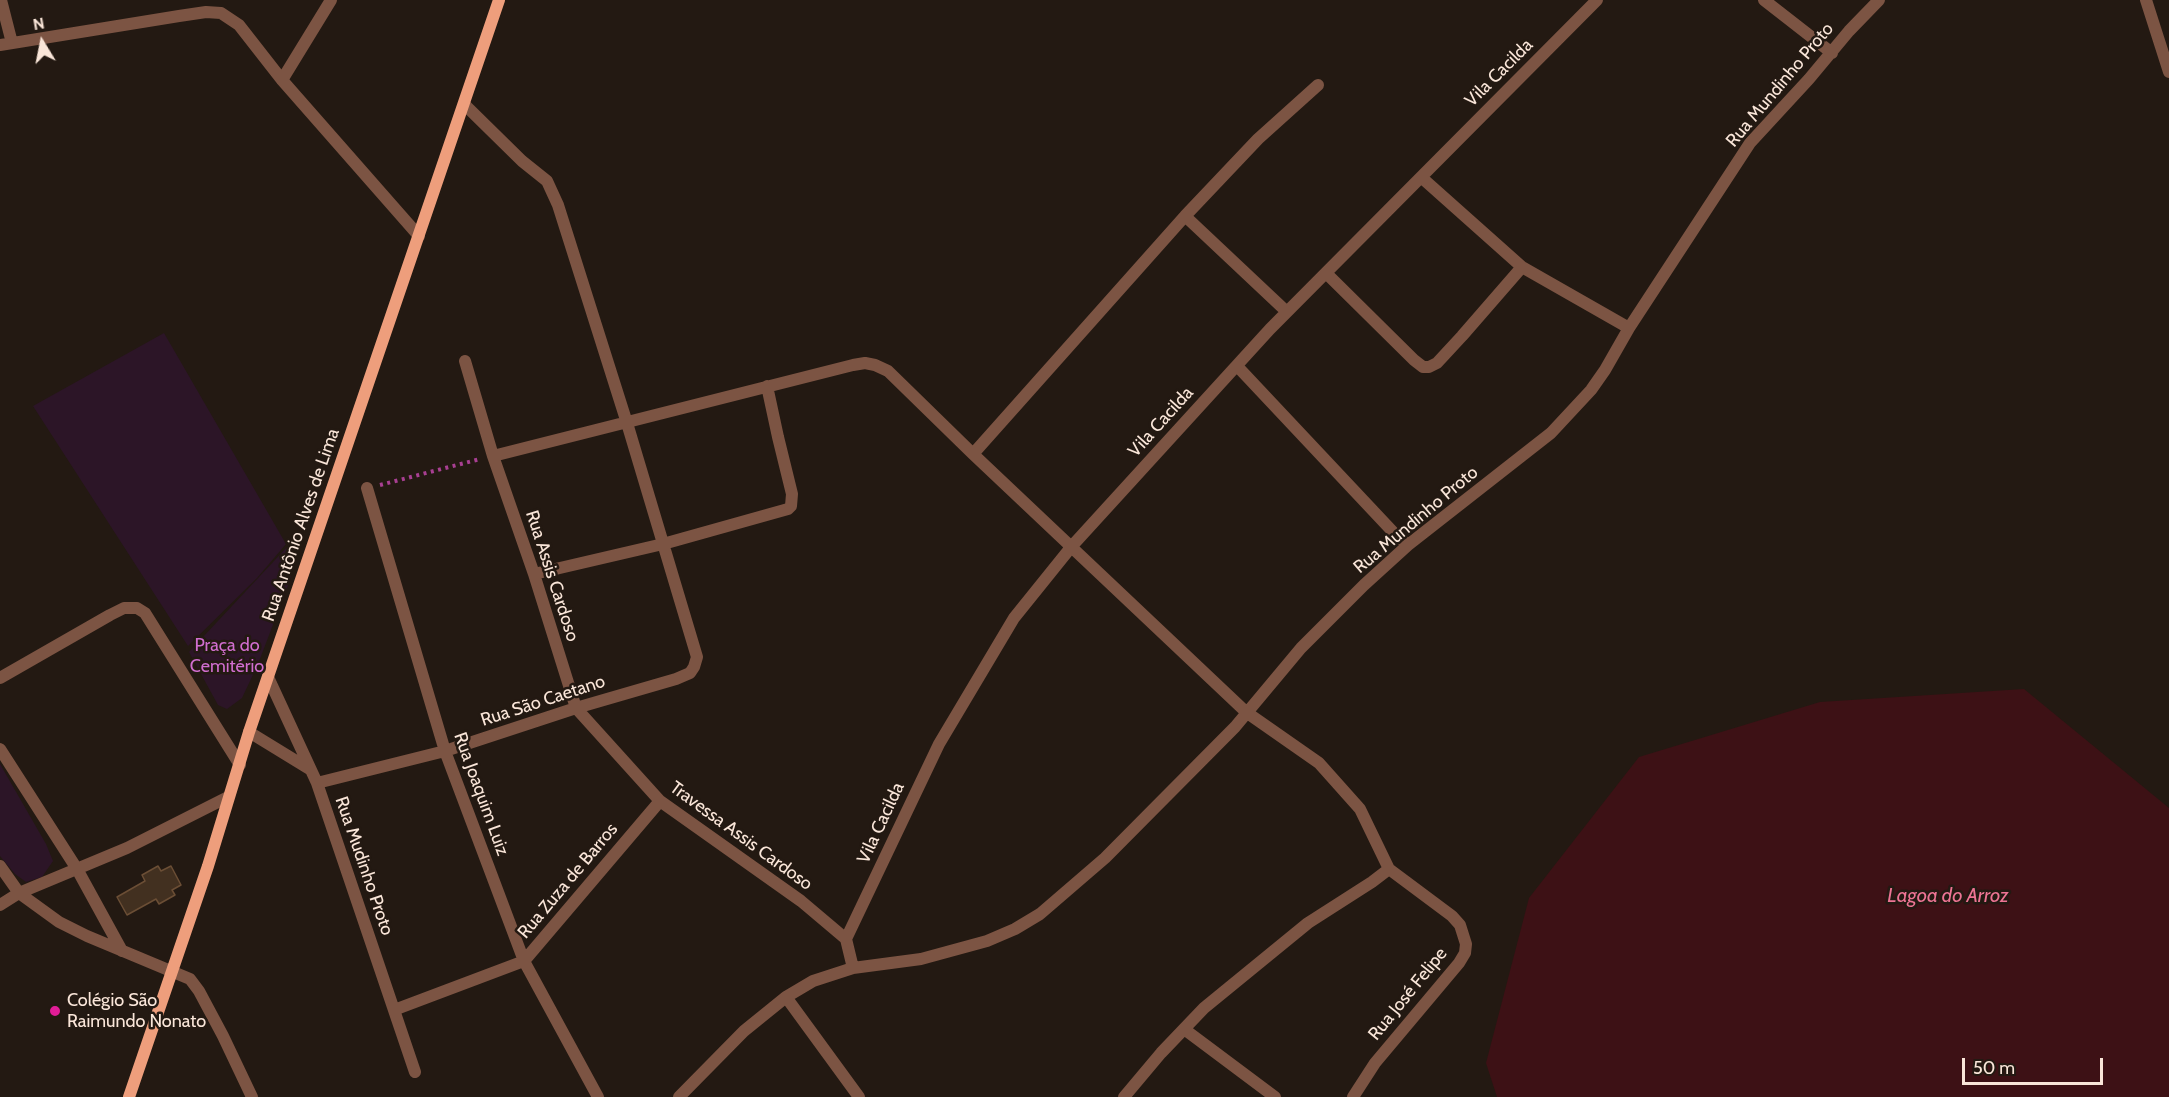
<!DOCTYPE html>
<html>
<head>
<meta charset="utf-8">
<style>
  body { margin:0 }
  #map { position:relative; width:2169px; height:1097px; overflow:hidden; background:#231912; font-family:Cabin,sans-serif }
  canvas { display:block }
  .north { position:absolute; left:12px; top:12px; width:60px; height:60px; -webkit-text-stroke:4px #231912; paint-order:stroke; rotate:350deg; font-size:16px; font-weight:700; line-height:24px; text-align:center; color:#fae6d9 }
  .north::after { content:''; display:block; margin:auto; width:21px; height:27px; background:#fae6d9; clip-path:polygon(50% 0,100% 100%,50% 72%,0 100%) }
  .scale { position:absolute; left:1962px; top:1058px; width:141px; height:27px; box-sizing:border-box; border:3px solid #fae6d9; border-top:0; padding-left:8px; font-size:18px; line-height:21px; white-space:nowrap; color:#fae6d9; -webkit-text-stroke:4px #231912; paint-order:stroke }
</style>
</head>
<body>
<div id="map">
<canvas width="2169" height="1097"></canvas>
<div class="north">N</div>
<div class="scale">50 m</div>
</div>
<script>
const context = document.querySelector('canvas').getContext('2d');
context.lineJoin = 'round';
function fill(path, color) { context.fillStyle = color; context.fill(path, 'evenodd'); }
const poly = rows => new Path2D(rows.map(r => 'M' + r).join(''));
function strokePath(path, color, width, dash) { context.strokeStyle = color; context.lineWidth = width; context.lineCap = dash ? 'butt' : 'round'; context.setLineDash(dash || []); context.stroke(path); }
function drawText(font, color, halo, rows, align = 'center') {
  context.font = font + ' Cabin,sans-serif'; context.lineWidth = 5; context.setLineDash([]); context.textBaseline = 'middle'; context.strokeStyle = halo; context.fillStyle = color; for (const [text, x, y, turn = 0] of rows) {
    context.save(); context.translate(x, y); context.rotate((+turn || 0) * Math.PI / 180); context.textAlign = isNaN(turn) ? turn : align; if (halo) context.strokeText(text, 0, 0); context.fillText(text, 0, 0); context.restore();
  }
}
fill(poly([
  [164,333,286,544,257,578,188,646,33,406],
  [288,546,292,549,295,558,290,580,258,664,242,698,227,709,218,705,189,652],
  [0,764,46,844,53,861,42,877,26,882,15,874,0,856]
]), '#2c1527');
fill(poly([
  [2024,689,2169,808,2169,1097,1497,1097,1486,1063,1529,898,1639,757,1820,702]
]), '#3d1115');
const building = poly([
  [158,866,161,871,171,866,181,885,172,890,175,895,159,904,156,899,127,915,117,897,145,881,142,875,158,866]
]);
fill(building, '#423020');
strokePath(building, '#6b4e35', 1.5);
strokePath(poly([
  [380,485,480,459]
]), '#a83f92', 4, [3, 4.5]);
strokePath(poly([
  [1,0,12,43],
  [1764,0,1832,53],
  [2146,0,2169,72],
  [0,45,179,16,206,12,221,13,239,25,282,80,419,236],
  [282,80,331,0],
  [1421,177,1522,267,1629,328],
  [1185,216,1258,139,1318,85],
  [1326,273,1414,360,1423,367,1429,367,1437,363,1462,336,1522,267],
  [465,361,493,456,534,574,576,708,660,801,801,901,846,939,853,968],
  [1237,366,1394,533,1408,545],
  [973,454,1185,216,1287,312],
  [493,456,853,365,865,363,875,365,888,371,973,454,1246,712,1319,763,1360,809,1389,869,1372,882,1308,923,1204,1008,1161,1053,1124,1097],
  [367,488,445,751,524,961,598,1097],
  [534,574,663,544,788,509,791,506,792,494,778,437,767,386],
  [268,677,317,783,415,1072],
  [0,678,110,615,124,608,137,608,145,613,240,765],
  [249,732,311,770],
  [0,749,77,869,122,951],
  [317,783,445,751,576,708,676,679,690,673,694,667,697,657,627,423,558,205,547,181,522,161,464,104],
  [0,866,19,893,59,922,87,936,190,979,199,991,223,1036,252,1097],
  [0,905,19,893,127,848,228,797],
  [846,939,939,744,1014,618,1072,546,1270,329,1597,0],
  [786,997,859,1097],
  [394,1010,524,961,660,801],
  [1184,1029,1275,1097],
  [679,1097,744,1031,786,997,813,981,853,968,921,959,987,941,1015,929,1040,914,1105,858,1235,727,1301,648,1364,585,1408,545,1551,433,1591,390,1605,370,1629,328,1750,143,1809,79,1849,31,1879,0],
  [1353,1097,1375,1063,1459,963,1465,953,1466,944,1460,925,1452,916,1389,869]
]), '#7c5443', 12);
strokePath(poly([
  [129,1097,208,866,249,732,499,0]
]), '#ee9e7c', 12);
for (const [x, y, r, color] of [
  [55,1011,6,"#e11d98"]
]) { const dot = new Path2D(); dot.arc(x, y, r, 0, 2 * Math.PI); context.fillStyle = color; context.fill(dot); strokePath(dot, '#231912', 2); }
drawText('18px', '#fae6d9', '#231912', [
  ["Vila Cacilda",1499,73,-45],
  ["Rua Mundinho Proto",1780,85,-50],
  ["Vila Cacilda",1161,422,-48],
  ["Rua Mundinho Proto",1416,520,-40],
  ["Rua Antônio Alves de Lima",301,525,-71],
  ["Rua Assis Cardoso",552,576,72],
  ["Rua São Caetano",543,701,-18],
  ["Rua Joaquim Luiz",481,794,70],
  ["Vila Cacilda",881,823,-65],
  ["Travessa Assis Cardoso",741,836,36],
  ["Rua Mudinho Proto",364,866,71],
  ["Rua Zuza de Barros",568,881,-50],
  ["Rua José Felipe",1408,994,-51]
]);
drawText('18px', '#d16ecf', '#231912', [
  ["Praça do",227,646],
  ["Cemitério",227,667]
]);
drawText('18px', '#fae6d9', '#231912', [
  ["Colégio São",67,1001],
  ["Raimundo Nonato",67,1022]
], 'left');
drawText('italic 20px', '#ed7494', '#231912', [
  ["Lagoa do Arroz",1948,896]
]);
</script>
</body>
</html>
